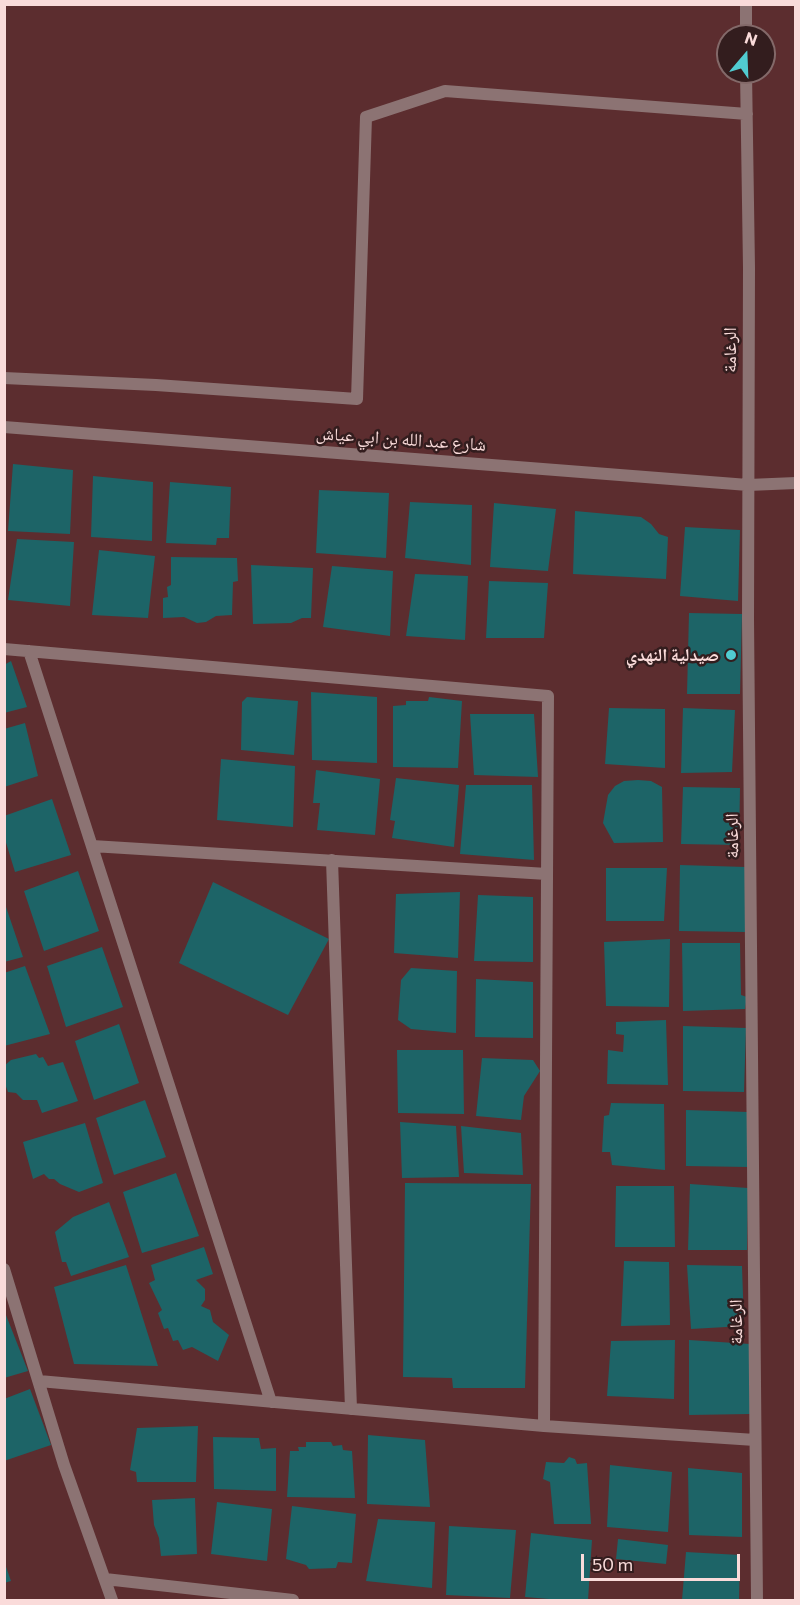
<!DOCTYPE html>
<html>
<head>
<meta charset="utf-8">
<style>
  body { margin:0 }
  #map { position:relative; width:800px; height:1605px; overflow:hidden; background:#5c2d2f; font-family:Commissioner,sans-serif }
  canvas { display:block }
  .frame { position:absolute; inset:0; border:6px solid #fadbda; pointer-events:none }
  .north { position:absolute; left:716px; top:24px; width:60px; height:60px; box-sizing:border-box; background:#331d1e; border:2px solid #836969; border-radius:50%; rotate:19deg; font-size:16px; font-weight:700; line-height:24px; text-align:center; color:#fadbda }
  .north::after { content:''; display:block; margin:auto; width:21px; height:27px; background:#51ccd1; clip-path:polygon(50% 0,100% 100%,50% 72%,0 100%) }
  .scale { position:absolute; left:581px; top:1554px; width:159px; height:27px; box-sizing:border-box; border:3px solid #fadbda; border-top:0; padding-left:8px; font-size:18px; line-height:21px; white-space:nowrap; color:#fadbda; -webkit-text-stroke:4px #331d1e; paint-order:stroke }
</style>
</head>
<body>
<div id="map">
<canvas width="800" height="1605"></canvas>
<div class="frame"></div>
<div class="north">N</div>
<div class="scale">50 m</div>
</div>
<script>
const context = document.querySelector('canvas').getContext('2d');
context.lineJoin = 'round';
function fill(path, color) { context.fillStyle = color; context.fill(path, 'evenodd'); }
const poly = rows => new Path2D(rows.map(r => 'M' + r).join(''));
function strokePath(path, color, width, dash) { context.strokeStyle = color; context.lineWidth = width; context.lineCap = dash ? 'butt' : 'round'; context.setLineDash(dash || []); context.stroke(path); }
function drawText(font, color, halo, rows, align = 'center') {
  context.font = font + ' Commissioner,"Noto Naskh Arabic",sans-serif'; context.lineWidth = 5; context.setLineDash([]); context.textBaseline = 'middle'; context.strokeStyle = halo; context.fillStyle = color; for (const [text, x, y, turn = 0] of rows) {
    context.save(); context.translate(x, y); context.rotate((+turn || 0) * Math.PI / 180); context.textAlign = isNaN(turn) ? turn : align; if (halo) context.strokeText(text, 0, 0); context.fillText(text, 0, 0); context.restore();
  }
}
fill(poly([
  [13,464,73,470,70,534,8,531],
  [93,476,153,482,152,541,91,537],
  [170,482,231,487,229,538,217,538,216,545,166,543],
  [319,490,389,493,386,558,316,553],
  [410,502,472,505,471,565,405,558],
  [494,503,556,509,548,571,490,567],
  [575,511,641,517,651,524,659,534,668,537,666,579,573,574],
  [685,527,740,530,738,601,680,596],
  [17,539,74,542,70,606,8,600],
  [99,550,155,556,148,618,92,615],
  [171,557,237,558,238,581,233,582,232,615,216,616,206,622,197,623,184,617,163,618,163,598,168,597,167,587,171,585],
  [251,565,313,568,311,618,302,618,291,623,253,624],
  [332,566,393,571,390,636,323,627],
  [415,574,468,576,465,640,406,636],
  [489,581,548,583,544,638,486,638],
  [689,613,742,614,740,694,687,694],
  [11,661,27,707,4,713,4,665],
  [311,692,377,697,377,763,312,760],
  [247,697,298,701,294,755,241,750,242,702],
  [429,697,462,701,458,768,393,767,393,706,406,705,406,701,428,701],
  [609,708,665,709,665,768,605,764],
  [683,708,735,710,732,772,681,773],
  [470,714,534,714,538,777,474,775],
  [25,723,38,776,4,787,4,729],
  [221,759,295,766,293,827,217,820],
  [316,770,380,779,375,835,317,830,320,803,313,803],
  [396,778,459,785,454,847,392,838,395,821,390,820],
  [638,780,651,781,662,787,663,842,614,843,603,823,608,795,615,786,624,781],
  [466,785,532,785,534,860,460,854],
  [683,787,740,788,739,845,681,844],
  [52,799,71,855,15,872,4,836,4,816],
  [680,865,746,867,745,932,679,931],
  [606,868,667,868,664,921,606,921],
  [78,871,99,931,44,951,24,891],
  [213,882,329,939,288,1015,179,963],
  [460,892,458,958,394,953,396,894],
  [478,895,533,897,533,962,474,961],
  [4,901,23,957,4,962],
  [670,939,669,1007,606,1006,604,942],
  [682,943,740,943,741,995,747,997,745,1009,683,1011],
  [102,947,123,1007,66,1027,47,966],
  [25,966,50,1034,4,1046,4,973],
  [411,968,457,971,456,1033,411,1029,398,1020,401,980],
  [476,979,533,982,533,1038,475,1037],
  [666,1020,668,1085,607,1084,608,1050,623,1052,624,1035,616,1034,616,1022],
  [119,1024,139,1083,94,1100,75,1041],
  [683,1026,746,1028,744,1092,683,1091],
  [397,1050,463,1050,464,1114,398,1113],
  [36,1054,39,1058,43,1057,48,1066,63,1062,78,1101,42,1113,37,1100,23,1100,16,1093,8,1092,4,1081,4,1066,11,1060],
  [482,1058,533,1060,540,1071,524,1096,521,1120,476,1116],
  [145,1100,166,1157,114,1175,96,1118],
  [611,1103,664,1104,665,1170,612,1165,610,1152,602,1152,604,1116,609,1115],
  [686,1110,748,1112,748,1167,686,1166],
  [400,1122,456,1126,459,1177,402,1178],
  [85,1123,103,1183,79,1192,60,1184,54,1179,49,1179,44,1174,33,1179,23,1142],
  [461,1126,521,1133,523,1175,464,1173],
  [176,1173,199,1236,142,1253,123,1192],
  [405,1183,531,1184,525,1388,453,1388,452,1378,403,1377],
  [690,1184,748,1188,747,1250,688,1250],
  [616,1186,674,1186,675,1247,615,1247],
  [109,1202,129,1257,71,1276,66,1262,62,1262,55,1232,73,1217],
  [204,1247,213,1274,196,1280,205,1289,205,1300,201,1306,210,1310,213,1322,229,1335,218,1361,192,1347,183,1350,178,1340,173,1341,168,1328,164,1329,158,1313,162,1310,149,1283,155,1280,151,1265],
  [624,1261,669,1262,670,1325,621,1326],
  [126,1265,158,1366,74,1364,54,1287],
  [687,1265,742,1266,744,1326,691,1329],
  [4,1310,28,1371,4,1378],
  [675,1340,674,1399,607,1396,611,1341],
  [689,1340,750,1344,750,1414,689,1415],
  [30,1389,51,1445,4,1461,4,1399],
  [198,1426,196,1482,137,1482,136,1472,130,1470,137,1428],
  [368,1435,425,1440,430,1507,367,1504],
  [213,1437,259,1438,261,1449,276,1448,276,1491,214,1489],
  [306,1442,331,1442,333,1446,342,1445,343,1450,352,1451,355,1498,287,1497,290,1451,299,1451,298,1447,306,1447],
  [569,1457,575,1459,577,1464,587,1463,591,1524,554,1524,550,1482,543,1479,546,1462,564,1463],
  [610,1465,672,1472,668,1532,607,1527],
  [688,1468,742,1473,742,1537,689,1535],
  [195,1498,197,1554,161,1556,159,1538,154,1525,152,1500],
  [217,1502,272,1509,267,1561,211,1554],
  [292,1506,356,1514,352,1563,338,1562,336,1568,309,1569,306,1565,286,1559],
  [378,1519,435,1522,432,1588,366,1581],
  [449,1526,516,1530,510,1598,446,1595],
  [531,1533,592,1540,588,1600,561,1600,525,1597],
  [618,1539,668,1545,666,1564,616,1559],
  [686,1552,740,1555,739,1600,682,1600],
  [4,1561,11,1581,4,1583]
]), '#1d6467');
strokePath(poly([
  [746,4,746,36],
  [746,72,749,268,748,619,757,1600],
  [4,378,156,385,357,399,366,117,445,91,747,114],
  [4,427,748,485,796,483],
  [4,649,548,696,544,1426],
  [29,651,271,1402],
  [92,846,547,874],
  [332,860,351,1409],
  [4,1269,64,1465,112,1600],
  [39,1381,544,1426,755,1440],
  [105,1579,293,1600]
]), '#8c7373', 12);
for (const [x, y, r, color] of [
  [731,655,6,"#51ccd1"]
]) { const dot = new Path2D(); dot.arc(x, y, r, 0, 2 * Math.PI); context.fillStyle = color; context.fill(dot); strokePath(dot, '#331d1e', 2); }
drawText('18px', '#fadbda', '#331d1e', [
  ["الرغامة",730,350,-90],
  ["شارع عبد الله بن ابي عياش",401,439,4],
  ["الرغامة",732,836,-91],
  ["الرغامة",736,1322,-91]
]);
drawText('bold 18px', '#fadbda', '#331d1e', [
  ["صيدلية النهدي",719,655]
], 'right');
</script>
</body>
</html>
